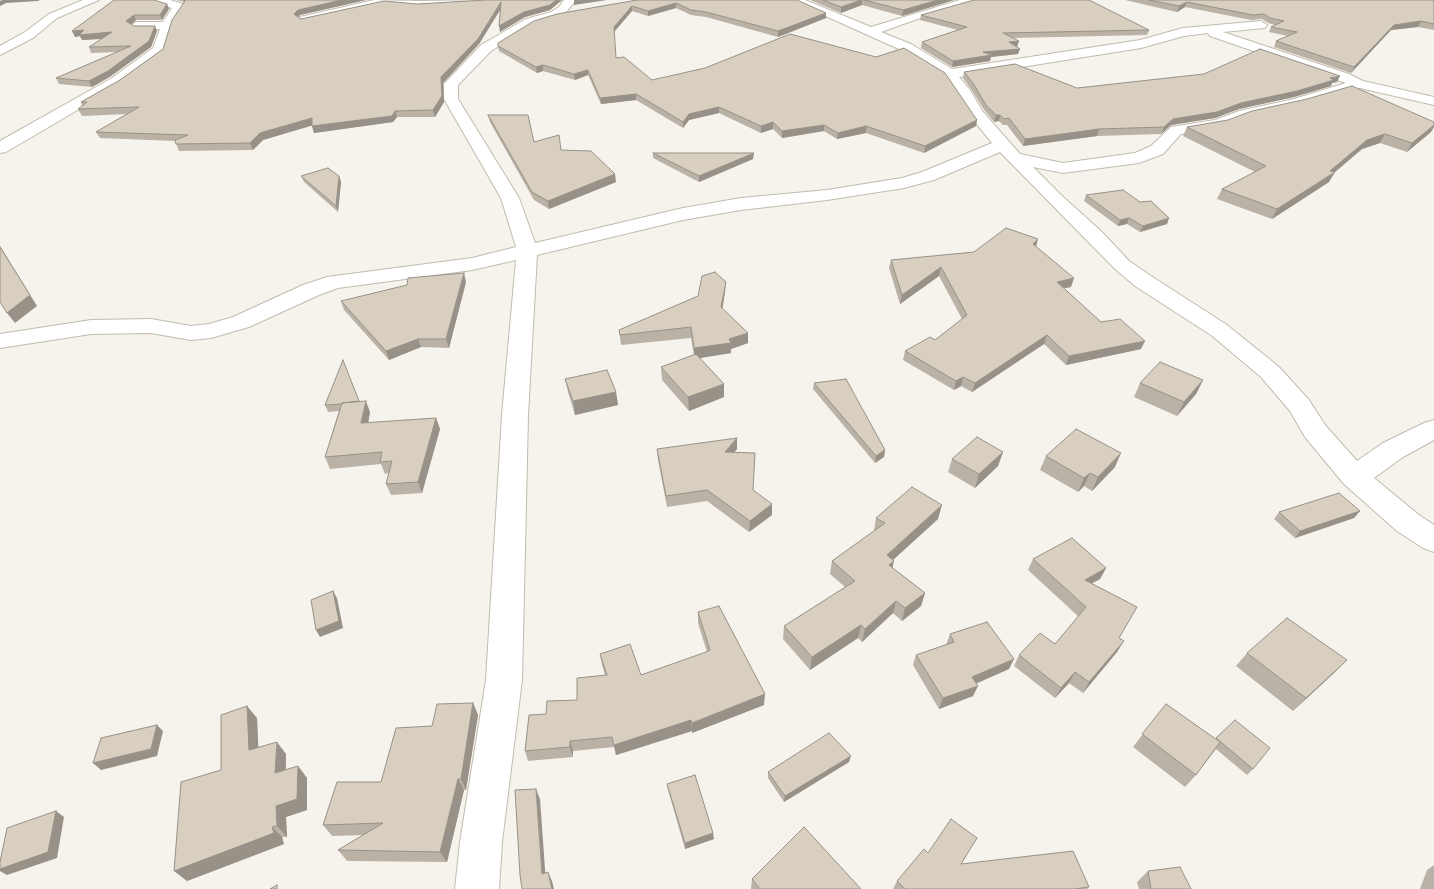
<!DOCTYPE html>
<html>
<head>
<meta charset="utf-8">
<style>
  body { margin:0 }
  canvas { display:block; background:#f6f3ec }
</style>
</head>
<body>
<canvas width="1434" height="889"></canvas>
<script>
const context = document.querySelector('canvas').getContext('2d');
context.lineJoin = 'round';
const poly = rows => new Path2D(rows.map(r => 'M' + r).join(''));
function strokePath(path, color, width, dash) { context.strokeStyle = color; context.lineWidth = width; context.lineCap = dash ? 'butt' : 'round'; context.setLineDash(dash || []); context.stroke(path); }
function fill(path, color) { context.fillStyle = color; context.fill(path, 'evenodd'); }
const minor = poly([
  [83,0,99,0,57,18,33,38,0,55,0,46,25,32,49,14,83,0],
  [151,0,170,0,183,4,185,6,173,25,164,53,122,84,6,152,0,153,0,141,112,78,153,48,160,29,136,30,130,26,136,22,163,22,172,8,153,2,151,0],
  [374,0,418,1,496,0,490,3,418,7,385,4,304,23,298,19,300,17,374,0],
  [564,0,576,0,567,11,559,16,534,25,491,51,458,85,458,99,519,198,535,243,683,208,741,198,827,190,902,178,922,172,992,143,971,117,956,91,945,77,901,50,790,0,805,0,871,27,960,0,979,0,977,2,926,16,881,32,911,44,952,69,1140,40,1183,28,1261,21,1267,25,1265,28,1223,32,1349,74,1363,81,1434,97,1434,105,1360,88,1302,106,1248,118,1224,127,1181,134,1163,154,1139,163,1063,173,1033,167,1062,196,1102,232,1129,261,1151,276,1227,325,1279,367,1309,400,1325,425,1357,461,1383,443,1424,423,1434,420,1434,440,1403,457,1374,478,1419,515,1434,525,1434,552,1423,548,1397,531,1344,484,1305,437,1290,411,1261,377,1211,335,1135,286,1115,269,1000,152,934,180,904,188,827,200,741,210,683,220,537,255,528,415,522,680,502,842,499,889,455,889,460,842,486,680,502,415,516,260,472,270,338,288,319,295,249,327,211,338,191,340,151,333,91,334,0,348,0,334,91,320,151,319,191,326,209,324,233,317,303,285,327,277,472,258,516,247,501,198,444,99,444,84,481,45,526,19,551,12,559,7,564,0],
  [1208,33,1210,36,1346,83,1294,99,1239,111,1215,120,1171,127,1151,146,1135,153,1063,163,1020,154,983,112,970,90,959,77,1141,48,1184,36,1208,33]
]);
strokePath(minor, '#c2bbae', 2);
fill(minor, '#fff');
fill(poly([
  [114,0,167,4,169,9,162,20,136,20,131,25,134,26,157,31,151,47,111,76,92,87,59,84,56,78,117,52,91,53,89,47,102,39,82,40,80,36,75,37],
  [176,0,366,0,300,15,298,17,301,19,417,4,486,0,562,0,550,10,525,17,500,32,500,9,479,44,443,83,444,102,435,117,397,117,393,122,314,133,312,125,263,140,253,150,179,151,175,141,100,138,96,132,127,114,82,116,78,109,82,106,81,102,120,80,163,49,184,2],
  [637,0,797,0,826,18,778,37,706,17,691,15,676,8,648,16,632,11,614,32,616,58,652,80,977,120,976,126,924,153,866,133,837,139,824,131,782,138,773,129,761,133,719,113,689,120,683,128,636,100,601,104,588,75,575,80,543,71,537,73,499,51,498,46],
  [810,0,954,0,902,16,862,5,841,13],
  [1125,0,1434,0,1434,30,1418,27,1391,30,1351,73,1274,47,1276,41,1288,36,1269,32,1271,27,1275,25,1268,23,1262,19,1251,20,1185,7,1177,12],
  [921,15,1149,30,1147,35,1013,38,1017,47,1018,54,991,57,990,61,952,67,921,48,922,42,958,30,920,20],
  [964,72,1077,88,1337,82,1332,83,1331,86,1294,97,1239,109,1215,118,1171,125,1161,134,1097,136,1023,146,1007,125,1003,125,999,121,994,122,985,111,971,89,963,78],
  [488,115,534,142,561,150,616,182,549,209,534,200,490,122],
  [1187,127,1431,132,1407,152,1380,143,1362,149,1334,172,1329,182,1272,219,1217,199,1222,189,1255,172,1183,136],
  [653,153,753,159,699,182,653,158],
  [301,176,339,176,341,182,338,212,304,182],
  [1086,195,1167,224,1140,232,1127,224,1118,226,1084,201],
  [1036,247,1071,287,1064,288,1101,322,1141,349,1066,365,1044,344,972,392,961,386,954,390,903,360,905,351,935,340,962,319,939,276,900,304,889,268,891,260],
  [466,282,449,348,421,347,389,360,344,310,341,301],
  [725,292,722,309,748,343,731,349,731,353,700,358,724,384,724,397,689,411,662,380,661,367,694,355,691,338,621,345,619,330],
  [565,379,616,392,618,405,575,415,568,392],
  [1203,380,1196,394,1177,416,1134,397,1140,383],
  [814,383,885,450,884,457,875,463,813,389],
  [359,401,370,412,368,423,436,418,440,429,422,493,391,495,386,484,389,473,385,474,381,464,330,469,325,457,339,411,328,412,325,405],
  [657,449,737,449,734,452,753,490,772,515,749,532,707,501,667,507,658,460],
  [1003,452,998,466,975,488,948,472,952,459],
  [1046,456,1115,467,1092,491,1084,486,1078,492,1040,470],
  [1360,511,1354,518,1295,538,1274,519,1279,512],
  [876,518,938,519,893,560,893,568,925,593,921,606,902,621,893,613,862,642,858,638,810,670,783,639,784,626,845,587,830,574,832,561,874,531],
  [1033,559,1106,568,1100,579,1092,583,1119,638,1117,652,1083,693,1069,683,1055,698,1014,666,1019,655,1055,644,1079,617,1028,570],
  [698,612,764,705,692,733,692,731,616,755,614,747,573,751,573,757,528,761,525,751,546,714,577,700,605,675,602,665,600,654,641,675,707,652,698,623],
  [950,634,1009,669,976,684,973,696,939,709,913,665,916,655,946,645],
  [1247,653,1334,673,1293,711,1236,666],
  [473,703,478,715,466,790,464,790,447,862,347,861,338,850,363,835,332,836,323,825,381,782,432,726],
  [1166,704,1216,739,1235,720,1253,769,1247,775,1216,749,1196,775,1185,787,1133,747],
  [257,718,258,747,286,754,286,770,298,766,307,778,307,810,286,817,287,837,282,837,284,844,187,881,221,770],
  [849,762,784,802,768,778,768,772],
  [667,784,714,839,685,849,668,790],
  [928,853,962,864,1089,887,1087,889,893,889,897,881],
  [1434,865,1434,889,1420,889,1427,870],
  [1148,871,1191,889,1139,889,1137,882],
  [752,879,861,889,751,889]
]), '#bab2a6');
fill(poly([
  [2,0,40,0,38,1,6,3,0,6,0,1],
  [342,0,366,0,300,15,296,19,294,14,298,10],
  [556,0,562,0,550,10,525,17,500,32,499,26,524,12],
  [574,0,607,0,574,5],
  [861,0,862,0,862,5,841,13,841,7],
  [938,0,954,0,902,16,903,10],
  [501,2,502,7,479,44,443,83,444,102,435,117,433,110,441,77],
  [1187,2,1185,7,1177,12,1179,6],
  [676,3,676,8,648,16,648,11],
  [167,4,169,9,162,20,160,15],
  [632,6,632,11,614,32,614,27],
  [826,13,826,18,778,37,778,31],
  [134,15,136,20,128,27,126,21],
  [1421,21,1418,27,1391,30,1351,73,1354,67,1394,25],
  [155,26,157,31,151,47,111,76,92,87,89,81],
  [84,30,112,32,115,38,82,40,80,36,75,37,72,31],
  [1019,41,1017,47,1007,48,1009,42],
  [1020,49,1018,54,991,57,990,61,952,67,953,61,983,52],
  [543,65,543,71,537,73,536,67],
  [588,70,588,75,575,80,574,74],
  [1340,76,1337,82,1332,83,1331,86,1294,97,1239,109,1215,118,1171,125,1161,134,1164,127,1173,119,1241,103],
  [636,94,636,100,601,104,600,98],
  [719,107,719,113,689,120,683,128,683,122,689,114],
  [395,111,397,117,393,122,314,133,312,126],
  [996,115,1000,115,999,121,994,122],
  [312,118,314,125,263,140,253,150,250,143,260,133],
  [977,120,976,126,924,153,925,146],
  [773,122,773,129,761,133,761,126],
  [824,125,824,131,782,138,782,131],
  [1434,125,1434,127,1431,132,1407,152,1412,143],
  [866,126,866,133,837,139,838,133],
  [1099,129,1097,136,1023,146,1025,139],
  [1385,134,1380,143,1362,149,1334,173,1335,172,1329,182,1272,219,1277,209,1330,171,1367,140],
  [754,153,753,159,699,182,699,176],
  [615,174,616,182,549,209,548,201],
  [339,176,341,182,338,212,336,206],
  [1129,218,1127,224,1118,226,1120,220],
  [1169,218,1167,224,1140,232,1143,226],
  [1038,239,1036,247,1033,244],
  [0,246,37,306,15,323,7,313],
  [941,267,939,276,900,304,902,295],
  [464,273,466,282,449,348,446,339],
  [1074,278,1071,287,1054,290,1057,282],
  [726,282,725,292,721,318,721,307],
  [748,333,748,343,731,349,731,353,694,359,694,348,729,339],
  [1047,335,1044,344,972,392,975,383],
  [418,339,421,347,389,360,386,351],
  [1145,341,1141,349,1066,365,1069,356],
  [963,377,961,386,954,390,956,381],
  [1203,380,1196,394,1177,416,1184,402],
  [724,384,724,397,689,411,688,397],
  [616,392,618,405,575,415,573,401],
  [366,401,370,412,366,435,361,423],
  [436,418,440,429,422,493,418,482],
  [737,438,737,449,725,463,725,452],
  [885,450,884,457,875,463,876,456],
  [1003,452,998,466,975,488,979,474],
  [1121,453,1115,467,1092,491,1098,477],
  [1090,473,1084,486,1078,492,1084,478],
  [772,504,772,515,749,532,750,521],
  [942,505,938,519,884,568,887,555],
  [1360,511,1354,518,1295,538,1300,531],
  [894,561,891,574,889,565],
  [1106,568,1100,579,1080,590,1085,580],
  [333,591,337,598,343,628,320,637,316,630],
  [925,593,921,606,902,621,905,608],
  [896,601,893,613,862,642,865,629],
  [861,625,858,638,810,670,812,657],
  [1124,641,1117,652,1083,693,1089,682],
  [1014,659,1009,669,967,687,972,677],
  [1347,660,1334,673,1293,711,1306,698],
  [1075,672,1069,683,1055,698,1061,688],
  [978,686,973,696,939,709,943,698],
  [765,694,764,705,692,733,692,723],
  [473,703,478,715,466,790,461,779],
  [247,706,257,718,259,761,249,750],
  [691,720,692,731,616,755,614,745],
  [157,725,163,731,157,756,101,770,93,763],
  [570,741,573,751,573,757,570,747],
  [277,742,286,754,285,785,275,773],
  [851,756,849,762,784,802,785,796],
  [298,766,307,778,307,810,286,817,287,837,277,826,276,806],
  [458,779,464,790,447,862,440,852],
  [536,789,540,799,546,883,542,874],
  [56,811,64,817,57,858,7,875,0,871,0,869],
  [272,827,282,837,284,844,187,881,174,871],
  [713,833,714,839,685,849,685,843],
  [548,872,552,881,554,889,552,889]
]), '#979187');
const building = poly([
  [114,0,154,0,167,4,160,15,134,15,126,21,134,26,155,26,149,41,108,71,89,81,56,78,131,46,89,47,112,32,79,35,84,30,72,31,114,0],
  [184,0,342,0,298,10,294,14,301,19,384,1,417,4,486,0,556,0,550,5,524,12,499,26,501,2,478,39,441,77,442,96,433,110,395,111,392,116,312,126,312,118,260,133,250,143,176,144,175,140,188,135,96,132,139,107,78,109,87,102,81,102,120,80,163,49,172,20,185,1,184,0],
  [637,0,797,0,826,13,778,31,706,12,691,10,676,3,648,11,632,6,614,27,616,58,624,57,652,80,705,68,790,34,876,57,904,48,945,73,977,120,925,146,866,126,838,133,824,125,782,131,773,122,761,126,719,107,689,114,683,122,636,94,600,98,588,70,574,74,543,65,536,67,498,46,498,43,534,21,557,14,637,0],
  [823,0,861,0,841,7,823,0],
  [864,0,938,0,903,10,864,0],
  [974,0,1089,0,1149,30,1003,33,1019,41,1009,42,1020,49,983,52,992,55,953,61,922,42,967,27,921,15,974,0],
  [1149,0,1434,0,1434,24,1421,21,1394,25,1354,67,1276,41,1297,32,1271,27,1284,21,1270,18,1264,14,1253,15,1187,2,1179,6,1149,0],
  [1260,49,1340,76,1330,78,1334,80,1297,91,1241,103,1217,112,1173,119,1164,127,1099,129,1025,139,1009,118,1004,119,1000,115,996,115,986,105,973,83,964,72,1015,64,1077,88,1204,74,1260,49],
  [1352,86,1434,122,1434,125,1412,143,1385,134,1367,140,1330,171,1335,172,1277,209,1222,189,1266,166,1187,127,1228,120,1252,111,1307,99,1352,86],
  [488,115,528,115,534,142,559,135,561,150,591,151,615,174,548,201,532,192,488,115],
  [653,153,754,153,699,176,653,153],
  [328,168,339,176,336,206,301,176,328,168],
  [1123,190,1140,202,1151,201,1169,218,1143,226,1129,218,1120,220,1086,195,1123,190],
  [1006,228,1038,239,1033,244,1074,278,1057,282,1101,322,1120,319,1145,341,1069,356,1047,335,975,383,963,377,956,381,905,351,930,337,935,340,967,315,941,267,902,295,891,260,974,252,1006,228],
  [0,247,30,295,7,313,0,302,0,247],
  [715,272,726,282,721,307,748,333,729,339,731,343,694,348,691,327,620,335,619,330,698,296,702,276,715,272],
  [464,273,446,339,418,339,386,351,341,301,407,285,408,278,464,273],
  [696,354,724,384,688,397,661,367,696,354],
  [343,360,359,401,342,403,342,404,325,405,343,360],
  [1160,362,1203,380,1184,402,1140,383,1160,362],
  [607,370,616,392,573,401,565,379,607,370],
  [846,379,885,450,876,456,814,383,846,379],
  [366,401,361,423,436,418,418,482,386,484,392,461,380,462,382,452,325,457,342,403,366,401],
  [1076,429,1121,453,1098,477,1090,473,1084,478,1046,456,1076,429],
  [977,437,1003,452,979,474,952,459,977,437],
  [737,438,725,452,755,453,753,490,772,504,750,521,707,490,666,496,657,449,737,438],
  [912,487,942,505,887,555,894,561,889,565,925,593,905,608,896,601,865,629,861,625,812,657,784,626,855,581,832,561,885,523,876,518,912,487],
  [1339,493,1360,511,1300,531,1279,512,1339,493],
  [1072,538,1106,568,1085,580,1137,607,1119,638,1124,641,1089,682,1075,672,1061,688,1019,655,1040,633,1055,644,1086,607,1033,559,1072,538],
  [333,591,339,621,316,630,311,600,333,591],
  [719,606,765,694,692,723,691,720,614,745,612,737,570,741,570,747,525,751,529,715,546,714,547,701,577,700,577,678,607,675,600,654,630,644,641,675,706,652,710,650,698,612,719,606],
  [1287,618,1347,660,1306,698,1247,653,1287,618],
  [987,622,1014,659,972,677,978,686,943,698,916,655,954,642,950,634,987,622],
  [473,703,461,779,458,779,440,852,338,850,383,823,323,825,337,782,381,782,396,728,432,726,437,704,473,703],
  [1166,704,1220,742,1196,775,1142,734,1166,704],
  [247,706,249,750,277,742,275,773,298,766,297,799,276,806,277,826,272,827,274,833,174,871,181,782,221,770,221,715,247,706],
  [1235,720,1270,748,1253,769,1216,738,1235,720],
  [157,725,151,749,93,763,101,738,157,725],
  [829,733,851,756,785,796,768,772,829,733],
  [695,775,713,833,685,843,667,784,695,775],
  [536,789,542,874,548,872,552,889,522,889,520,875,515,790,536,789],
  [56,811,48,852,0,869,0,862,7,828,56,811],
  [951,819,977,838,961,864,1073,851,1089,887,1074,889,905,889,897,881,924,849,928,853,951,819],
  [804,827,861,889,760,889,752,879,804,827],
  [1180,867,1191,889,1151,889,1148,871,1180,867],
  [277,885,277,889,270,889,277,885]
]);
fill(building, '#d8cfc1');
strokePath(building, '#979187', 1);
</script>
</body>
</html>
